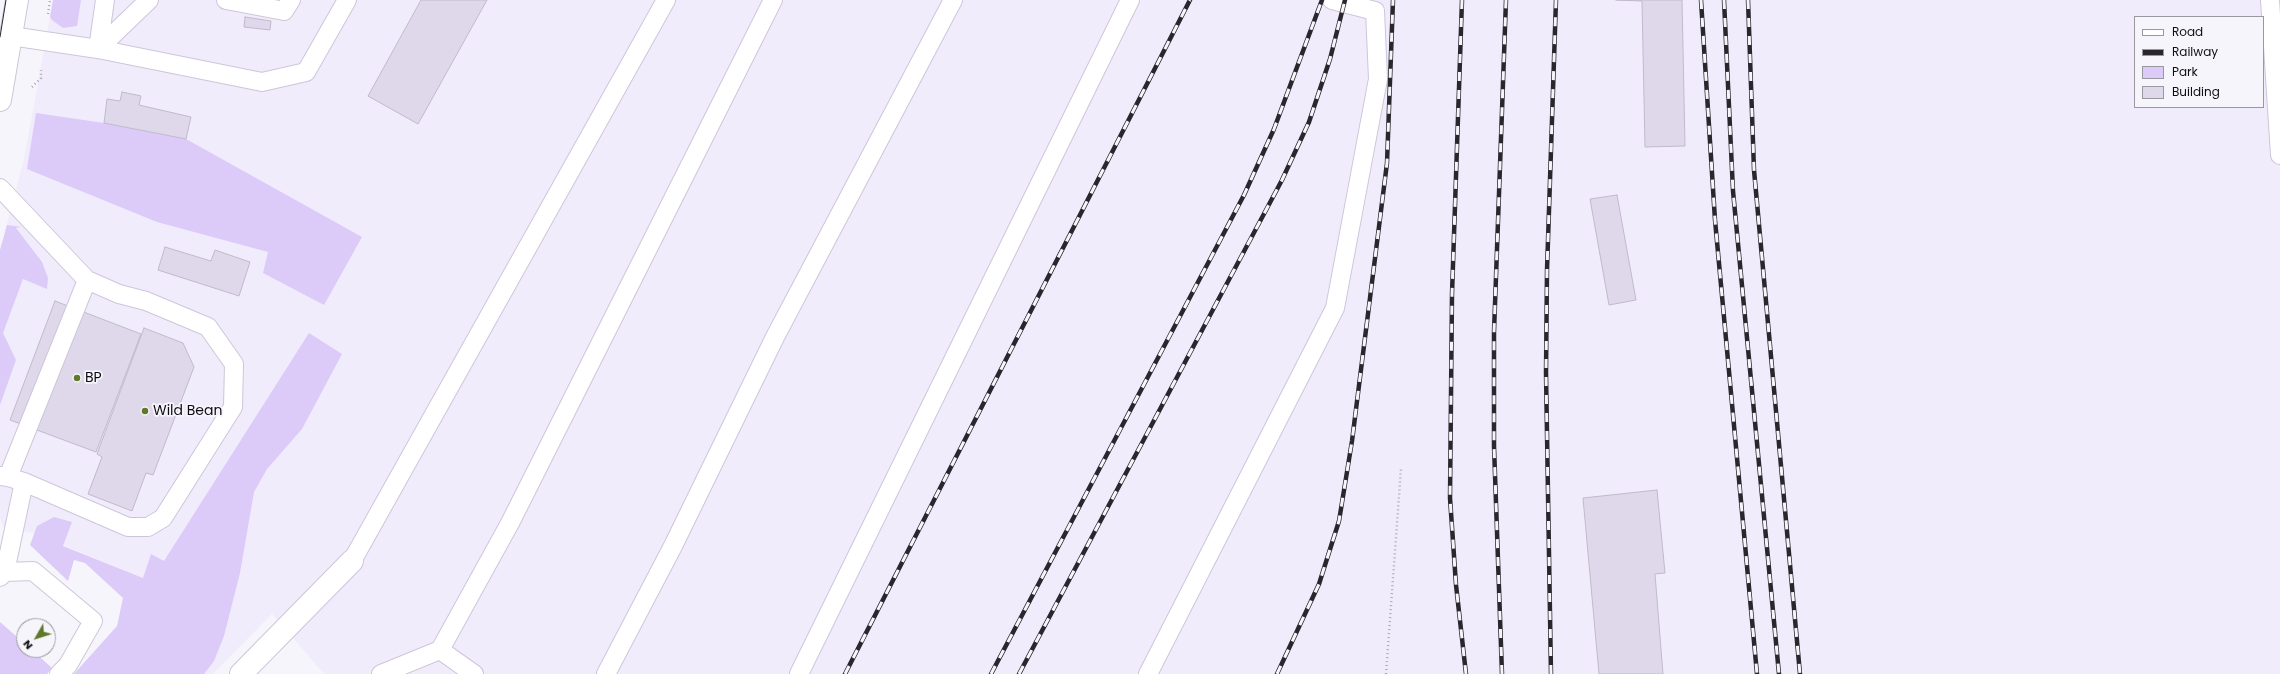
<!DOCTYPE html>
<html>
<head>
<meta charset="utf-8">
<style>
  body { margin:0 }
  #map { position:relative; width:2280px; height:674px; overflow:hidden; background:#f7f5fc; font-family:Poppins,sans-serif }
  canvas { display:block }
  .legend { position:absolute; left:2134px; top:16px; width:130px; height:92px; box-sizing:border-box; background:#f7f5fc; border:1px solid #9a989f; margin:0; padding:5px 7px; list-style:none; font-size:12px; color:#0f0d13 }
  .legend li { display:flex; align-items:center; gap:8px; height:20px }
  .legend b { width:20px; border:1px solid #9a989f }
  .north { position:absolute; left:16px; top:618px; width:40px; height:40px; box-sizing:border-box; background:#f7f5fc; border:1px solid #9a989f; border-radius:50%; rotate:231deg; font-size:11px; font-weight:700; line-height:16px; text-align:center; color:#0f0d13 }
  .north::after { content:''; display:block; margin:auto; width:14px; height:18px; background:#60782a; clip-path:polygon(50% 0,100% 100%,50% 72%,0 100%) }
</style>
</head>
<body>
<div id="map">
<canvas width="2280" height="674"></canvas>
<ul class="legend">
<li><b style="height:5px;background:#fff"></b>Road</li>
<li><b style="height:5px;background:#29272d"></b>Railway</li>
<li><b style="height:11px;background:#dccaf9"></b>Park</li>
<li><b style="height:11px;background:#dfd8eb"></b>Building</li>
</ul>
<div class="north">N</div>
</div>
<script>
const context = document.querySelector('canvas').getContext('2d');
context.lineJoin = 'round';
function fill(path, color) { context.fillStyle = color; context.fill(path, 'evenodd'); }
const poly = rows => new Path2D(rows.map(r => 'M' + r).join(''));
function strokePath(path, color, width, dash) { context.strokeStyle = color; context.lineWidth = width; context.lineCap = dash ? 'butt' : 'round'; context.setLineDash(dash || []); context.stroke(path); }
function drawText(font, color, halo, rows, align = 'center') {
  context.font = font + ' Poppins,sans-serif'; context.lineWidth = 3.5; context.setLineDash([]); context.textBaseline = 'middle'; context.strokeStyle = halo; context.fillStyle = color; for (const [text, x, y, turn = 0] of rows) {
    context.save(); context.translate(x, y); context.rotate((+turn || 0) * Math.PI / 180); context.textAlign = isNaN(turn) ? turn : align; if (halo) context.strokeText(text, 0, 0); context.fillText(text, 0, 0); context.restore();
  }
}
fill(poly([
  [53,0,2280,0,2280,674,324,674,272,614,213,674,74,674,117,626,143,578,33,533,4,528,0,518,0,250,24,159],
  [2135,17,2263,17,2263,107,2135,107]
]), '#f1ecfc');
fill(poly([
  [53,0,81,0,77,26,63,28,52,20,50,17],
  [36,113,104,123,186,139,362,237,324,305,263,273,268,252,157,222,27,169],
  [7,225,21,227,16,228,42,262,48,278,47,289,23,279,3,333,16,360,0,405,0,250],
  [309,333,342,354,302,429,267,469,254,492,240,573,224,636,214,661,204,674,74,674,117,626,123,598,85,563,74,560,68,581,30,545,37,526,54,517,72,522,63,546,143,578,151,554,164,561],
  [0,622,24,643,24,650,32,650,52,668,47,674,0,674]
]), '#dccaf9');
const building = poly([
  [421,0,487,0,418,124,368,96,421,0],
  [1616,0,1682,0,1685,146,1645,147,1642,1,1616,0],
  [245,17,271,21,270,30,244,27,245,17],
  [122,92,141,96,139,105,191,117,186,139,104,123,107,99,120,101,122,92],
  [1617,195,1636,300,1609,305,1590,199,1617,195],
  [165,247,211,261,215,250,250,262,239,296,158,270,165,247],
  [55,301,141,334,96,452,10,420,55,301],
  [144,328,183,343,194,367,153,475,146,473,132,511,88,494,102,457,97,454,144,328],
  [1657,490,1665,573,1655,574,1663,674,1599,674,1583,498,1657,490]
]);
fill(building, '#dfd8eb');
strokePath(building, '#c1bacd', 1);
const service = poly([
  [226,0,284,11,291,0],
  [2270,0,2280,155],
  [11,36,98,49,105,0],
  [98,49,262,82,306,72,347,0],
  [98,49,149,0],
  [0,188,87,280,8,477,0,476],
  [8,477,24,482,128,527,148,527,163,518,233,407,234,364,208,327,146,301,119,294,87,280],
  [352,561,666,0],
  [5,572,33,571,93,621,68,665,59,674],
  [0,577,5,572,24,482],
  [381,674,440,650],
  [474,674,440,650,510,523,773,0],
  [606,674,673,546,775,337,953,0],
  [799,674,1130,0],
  [1148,674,1335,308,1378,79,1375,11,1332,0]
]);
const minor = poly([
  [241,674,352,561]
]);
const secondary = poly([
  [0,100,17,0]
]);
strokePath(service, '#cdc6d9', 20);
strokePath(minor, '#cdc6d9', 24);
strokePath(secondary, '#cdc6d9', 24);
strokePath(poly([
  [48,14,50,0],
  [32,87,41,78,41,70],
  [1386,674,1401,469]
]), '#aba9b0', 2.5, [1, 3]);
strokePath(service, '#fff', 18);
strokePath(minor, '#fff', 22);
strokePath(secondary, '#fff', 22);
strokePath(poly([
  [0,37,6,0]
]), '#29272d', 1);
const rail = poly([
  [1462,0,1452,294,1450,498,1456,585,1466,674],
  [1701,0,1715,220,1757,674],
  [1724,0,1733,191,1779,674],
  [1748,0,1754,170,1800,674],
  [845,674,1190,0],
  [991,674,1244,195,1274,129,1322,0],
  [1019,674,1282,180,1309,122,1330,59,1345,0],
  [1277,674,1319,584,1339,521,1352,441,1387,163,1393,0],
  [1502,674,1494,446,1494,332,1506,0],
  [1551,674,1546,373,1547,270,1556,0]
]);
strokePath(rail, '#29272d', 4.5);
strokePath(rail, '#f7f5fc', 3, [9]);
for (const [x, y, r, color] of [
  [77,378,4,"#60782a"],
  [145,411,4,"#60782a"]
]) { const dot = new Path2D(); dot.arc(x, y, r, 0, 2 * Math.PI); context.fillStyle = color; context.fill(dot); strokePath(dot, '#f7f5fc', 1.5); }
drawText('14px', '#0f0d13', '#f7f5fc', [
  ["BP",85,378],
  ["Wild Bean",153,411]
], 'left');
</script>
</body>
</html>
